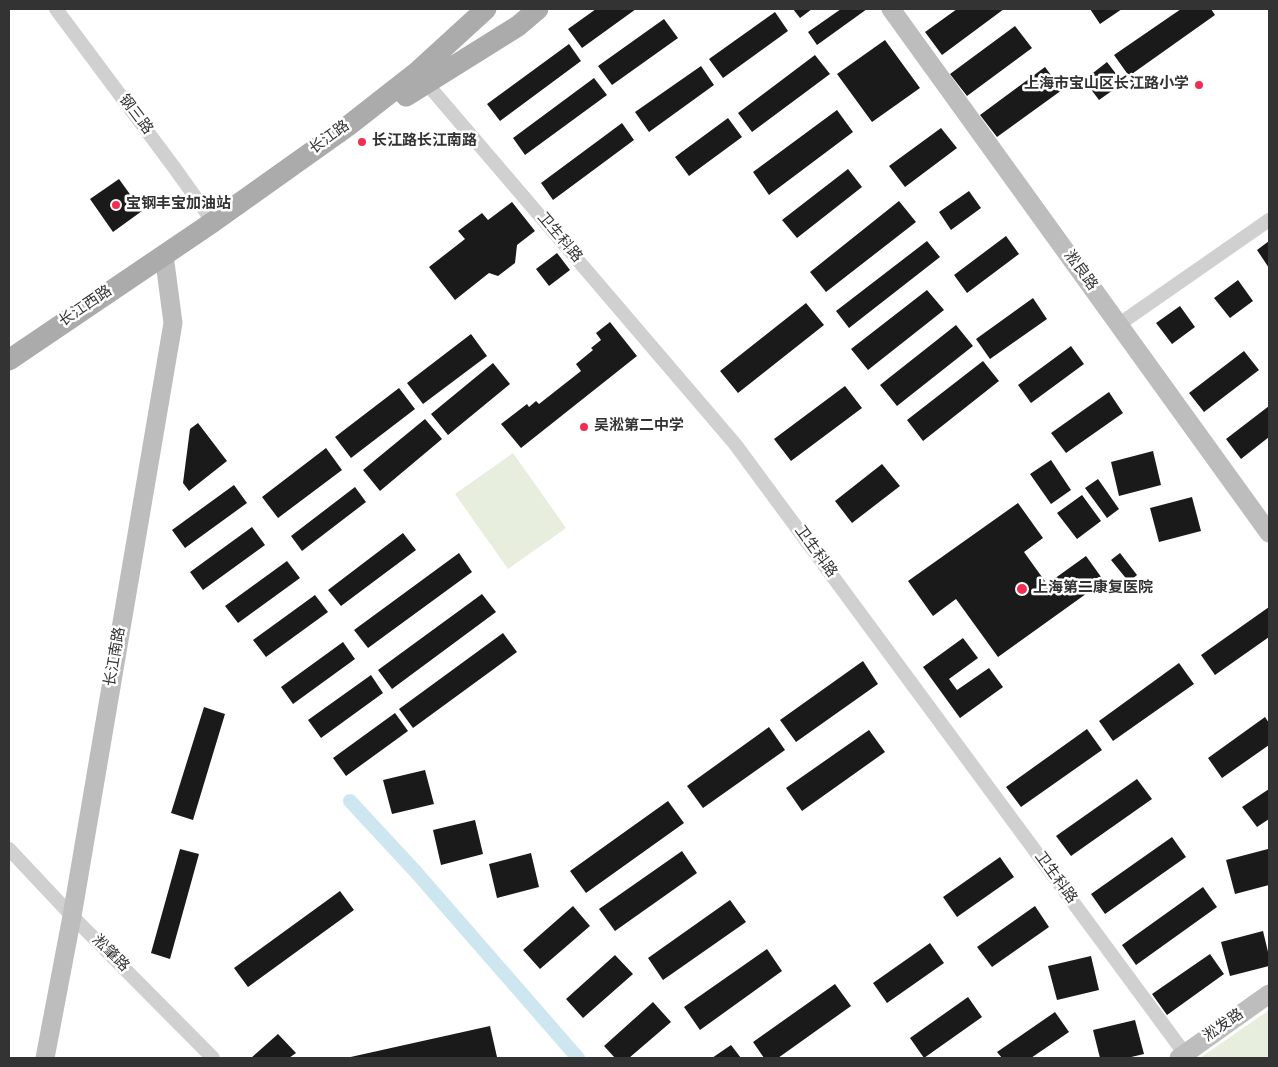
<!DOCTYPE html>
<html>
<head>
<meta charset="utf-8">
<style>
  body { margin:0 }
  #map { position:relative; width:1278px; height:1067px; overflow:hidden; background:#fff; font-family:"Source Sans 3",sans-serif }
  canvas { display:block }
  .frame { position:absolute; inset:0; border:10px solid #333; pointer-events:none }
</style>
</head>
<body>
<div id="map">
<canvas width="1278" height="1067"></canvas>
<div class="frame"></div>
</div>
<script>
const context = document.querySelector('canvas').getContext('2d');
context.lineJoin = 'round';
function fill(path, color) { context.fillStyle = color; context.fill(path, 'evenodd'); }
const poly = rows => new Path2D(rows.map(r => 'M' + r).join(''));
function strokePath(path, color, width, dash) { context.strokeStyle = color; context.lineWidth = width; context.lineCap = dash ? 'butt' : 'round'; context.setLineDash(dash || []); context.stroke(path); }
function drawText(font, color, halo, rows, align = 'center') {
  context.font = font + ' "Source Sans 3","Noto Sans SC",sans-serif'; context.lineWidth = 5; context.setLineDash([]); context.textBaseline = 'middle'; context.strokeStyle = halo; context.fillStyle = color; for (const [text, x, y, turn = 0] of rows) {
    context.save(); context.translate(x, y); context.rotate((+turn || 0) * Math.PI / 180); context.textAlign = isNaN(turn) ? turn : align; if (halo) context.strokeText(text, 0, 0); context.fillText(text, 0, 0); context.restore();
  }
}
fill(poly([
  [513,453,566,528,508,569,455,494],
  [1269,1010,1269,1058,1200,1058]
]), '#e8eede');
strokePath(poly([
  [350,801,415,871,578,1058]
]), '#cde6f0', 14);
fill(poly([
  [596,9,636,9,582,48,568,29],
  [793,9,812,9,800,18],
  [841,9,867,9,817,45,808,32],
  [957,9,1004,9,942,55,925,32],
  [1090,9,1122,9,1100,24],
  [1181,9,1211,9,1215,15,1129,76,1114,55],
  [775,12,788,31,723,78,709,59],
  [664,19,678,38,612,85,598,66],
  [1015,26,1032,48,967,96,950,74],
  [885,40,920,88,872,122,837,74],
  [569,44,581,61,500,121,487,104],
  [815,55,830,74,752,132,738,113],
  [1107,62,1123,83,1099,100,1084,80],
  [701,66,714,85,649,132,635,112],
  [1045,67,1062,90,997,137,980,115],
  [594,78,607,95,525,155,513,138],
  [837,110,853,132,769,195,753,172],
  [728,118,742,137,689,176,675,157],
  [622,123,634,140,553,200,541,183],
  [941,128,957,148,905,187,889,166],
  [848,169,862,187,797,238,782,220],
  [119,179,142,211,113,232,90,199],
  [969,191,981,208,951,230,939,212],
  [899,201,916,222,826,292,810,272],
  [512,202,535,231,517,245,515,263,498,276,489,273,455,300,429,267,465,239,458,231,482,213,488,220],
  [1006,236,1019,254,967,293,954,275],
  [927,241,940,257,849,328,836,311],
  [1269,241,1269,268,1257,250],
  [557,253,570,270,549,286,536,269],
  [1238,280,1253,301,1230,318,1214,298],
  [927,290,944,310,868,370,851,349],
  [1033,298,1047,319,990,359,976,339],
  [806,303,824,325,738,393,720,371],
  [1180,306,1195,327,1172,344,1156,323],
  [610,322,637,356,521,448,501,424,527,404,529,407,536,401,539,404,581,371,576,364,593,350,591,348,601,340,596,333],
  [956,325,973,346,897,406,880,385],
  [471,334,487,356,423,404,407,383],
  [1071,346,1084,364,1031,403,1018,385],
  [1244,351,1259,370,1204,412,1189,393],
  [983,361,999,381,923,441,907,420],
  [493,363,510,384,448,435,431,414],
  [845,386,862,408,791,461,774,439],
  [399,388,415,409,351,458,335,437],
  [1109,392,1123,413,1066,453,1051,433],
  [1269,406,1269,437,1241,459,1226,439],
  [425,419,442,439,380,491,363,470],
  [198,423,227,461,189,491,183,483,190,429],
  [326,448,342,470,278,518,262,497],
  [1153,451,1161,485,1119,496,1111,462],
  [1051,460,1071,490,1051,504,1030,474],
  [882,464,900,486,852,523,835,501],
  [1098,479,1119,509,1107,518,1085,488],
  [234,485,247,503,185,548,172,530],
  [355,487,366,502,302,551,291,536],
  [1082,495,1101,521,1077,539,1057,513],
  [1192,497,1201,531,1159,542,1150,508],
  [1018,503,1043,538,1024,552,1047,584,1086,556,1104,581,998,657,956,599,933,616,908,581],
  [252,527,265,545,203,590,190,572],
  [403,533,416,550,341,606,328,590],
  [459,553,472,572,368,648,354,630],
  [1120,553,1137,575,1129,582,1111,560],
  [287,561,300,578,238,623,225,606],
  [482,594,496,612,392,689,378,670],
  [315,595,328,612,266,657,253,640],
  [1269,607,1269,637,1215,675,1201,655],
  [503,633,517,652,413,728,399,709],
  [963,638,978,658,949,679,957,690,989,668,1003,687,960,718,923,667],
  [343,642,355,659,293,704,281,687],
  [863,661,878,684,796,742,780,720],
  [1179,663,1194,684,1113,741,1099,721],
  [371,675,383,693,321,738,308,720],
  [204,707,225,714,193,820,171,813],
  [395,713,408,731,346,776,333,758],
  [1265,717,1269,723,1269,745,1222,778,1208,758],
  [769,727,785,750,703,808,687,786],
  [1087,729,1102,750,1021,807,1006,787],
  [869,730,885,752,802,811,786,788],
  [425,770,434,804,392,814,383,780],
  [1137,779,1152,799,1071,856,1056,836],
  [1269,789,1269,819,1257,827,1242,807],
  [668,801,684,823,586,893,570,871],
  [475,820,483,854,441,865,433,830],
  [1172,837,1186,857,1105,914,1091,894],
  [180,849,199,854,170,959,151,953],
  [1268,849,1269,885,1235,894,1226,860],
  [682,851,697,873,615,931,599,909],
  [531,853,539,887,497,898,489,864],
  [1000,857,1014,877,957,917,943,897],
  [1203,887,1217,907,1136,965,1122,945],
  [340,891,354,910,248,987,234,968],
  [730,900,746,922,663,980,648,958],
  [573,906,590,926,540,969,523,950],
  [1035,906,1049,927,992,967,977,947],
  [1263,931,1269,956,1269,966,1230,976,1221,942],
  [930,943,944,963,887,1003,873,983],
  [767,949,782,971,700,1030,684,1007],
  [1210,954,1224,974,1167,1015,1152,994],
  [615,955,633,974,583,1018,566,999],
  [1091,956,1099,990,1057,1000,1048,966],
  [835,984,851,1006,778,1058,764,1058,753,1042],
  [968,997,982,1017,924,1058,910,1038],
  [653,1002,671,1022,629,1058,615,1058,604,1046],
  [1055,1012,1069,1032,1031,1058,1002,1058,997,1052],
  [1135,1020,1144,1054,1127,1058,1100,1058,1093,1030],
  [490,1026,497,1057,491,1058,346,1058],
  [278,1034,296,1053,289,1058,251,1058],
  [731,1045,741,1058,712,1058]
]), '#1a1a1a');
strokePath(poly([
  [56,9,176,170,213,222],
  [422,78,735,444,1185,1054],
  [1118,325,1269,220],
  [9,849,72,916,213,1058]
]), '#d0d0d0', 14);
strokePath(poly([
  [891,9,1269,533],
  [45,1058,72,916,173,323,164,255],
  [1179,1058,1269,994]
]), '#bdbdbd', 19);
strokePath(poly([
  [406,96,518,26,538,9],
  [9,360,213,222,348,126,417,72,486,9]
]), '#ababab', 21);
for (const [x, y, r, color] of [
  [1199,85,5,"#f12e52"],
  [362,142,5,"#f12e52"],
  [116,205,5,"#f12e52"],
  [584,427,5,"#f12e52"],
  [1022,589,6,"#f12e52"]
]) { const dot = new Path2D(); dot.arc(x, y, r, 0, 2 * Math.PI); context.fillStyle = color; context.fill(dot); strokePath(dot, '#fff', 2); }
drawText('bold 15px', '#333', '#fff', [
  ["上海市宝山区长江路小学",1189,85,"right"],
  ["长江路长江南路",372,142],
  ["宝钢丰宝加油站",126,205],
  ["吴淞第二中学",594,427],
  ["上海第二康复医院",1033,589]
], 'left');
drawText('15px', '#333', '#fff', [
  ["钢三路",135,115,53],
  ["长江路",330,138,-36],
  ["卫生科路",559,238,50],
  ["淞良路",1080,271,54],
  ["长江西路",86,307,-34],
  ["卫生科路",815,552,54],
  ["长江南路",116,657,-80],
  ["卫生科路",1055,878,54],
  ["淞肇路",110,954,45],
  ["淞发路",1224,1026,-35]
]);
</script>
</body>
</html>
